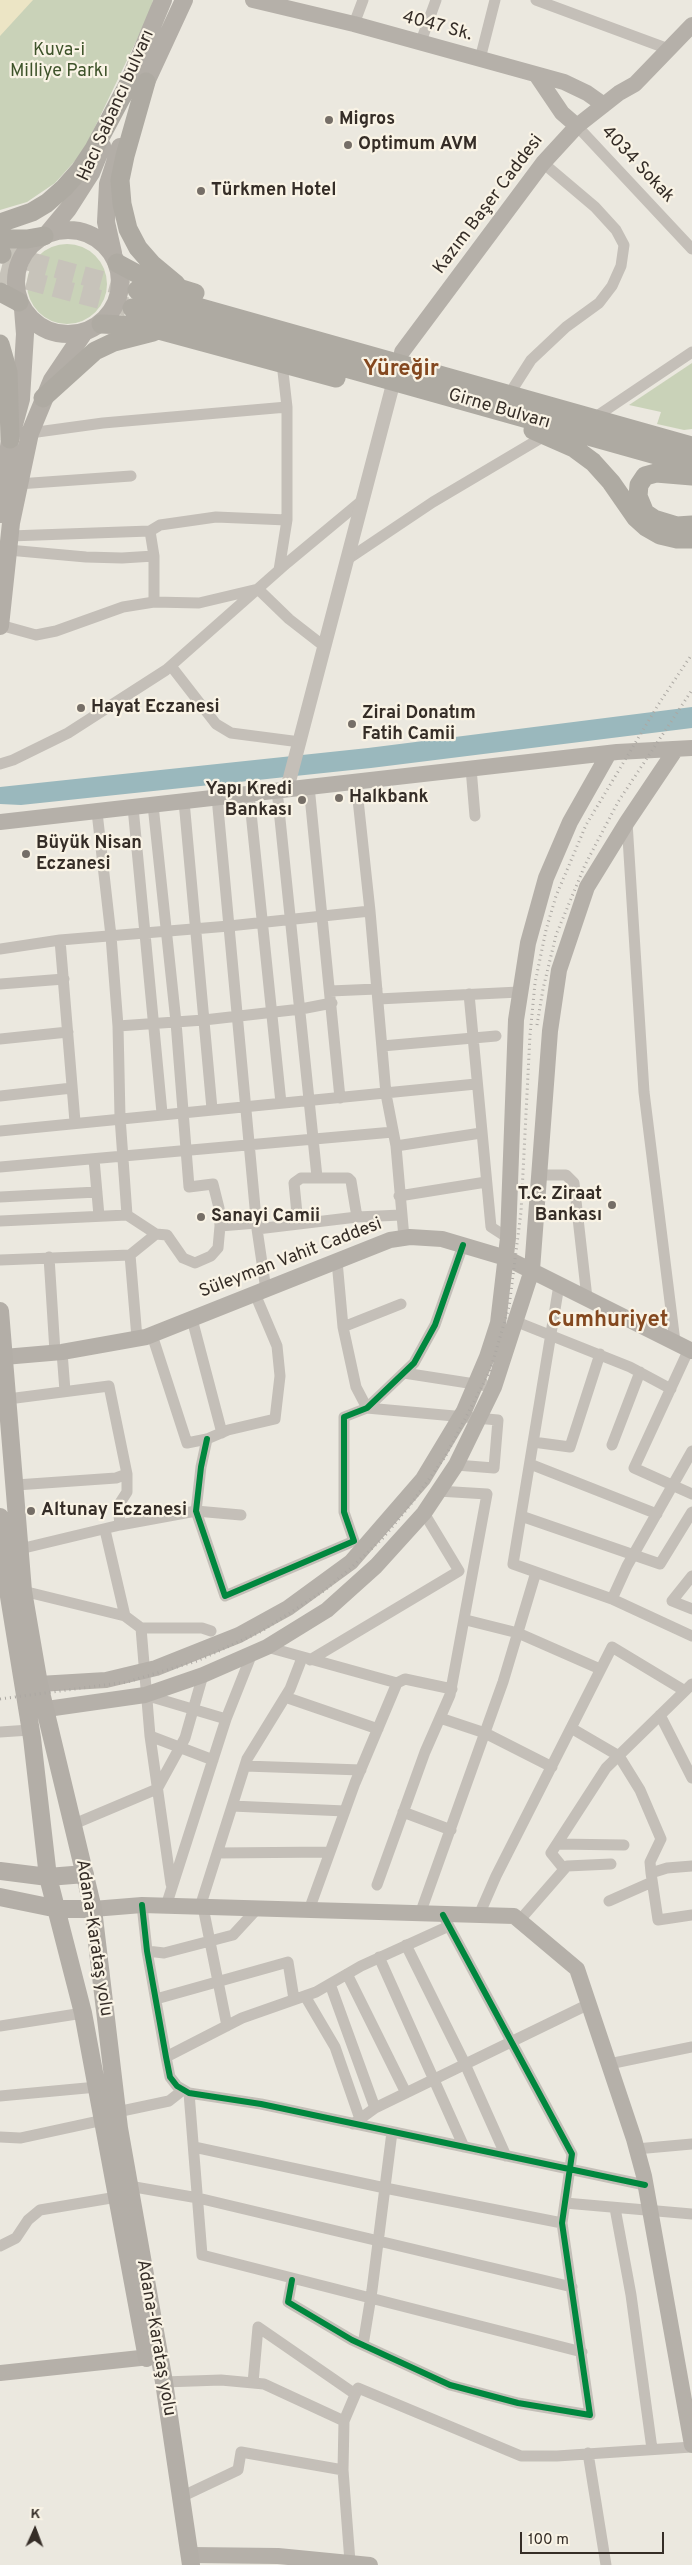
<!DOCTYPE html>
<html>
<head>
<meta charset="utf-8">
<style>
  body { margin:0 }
  #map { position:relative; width:692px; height:2565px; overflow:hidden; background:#ebe8df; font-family:Overpass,sans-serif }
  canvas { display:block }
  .north { position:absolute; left:10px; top:2505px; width:50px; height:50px; -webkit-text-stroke:4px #f9f3e5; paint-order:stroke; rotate:2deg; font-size:14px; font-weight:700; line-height:20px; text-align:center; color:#352d27 }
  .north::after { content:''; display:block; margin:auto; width:18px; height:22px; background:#352d27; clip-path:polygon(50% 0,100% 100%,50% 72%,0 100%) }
  .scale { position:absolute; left:520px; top:2532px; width:144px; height:22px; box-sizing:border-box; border:2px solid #352d27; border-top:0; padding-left:6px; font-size:15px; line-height:18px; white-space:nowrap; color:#352d27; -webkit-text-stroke:4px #f9f3e5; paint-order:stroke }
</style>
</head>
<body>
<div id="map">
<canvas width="692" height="2565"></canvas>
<div class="north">K</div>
<div class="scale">100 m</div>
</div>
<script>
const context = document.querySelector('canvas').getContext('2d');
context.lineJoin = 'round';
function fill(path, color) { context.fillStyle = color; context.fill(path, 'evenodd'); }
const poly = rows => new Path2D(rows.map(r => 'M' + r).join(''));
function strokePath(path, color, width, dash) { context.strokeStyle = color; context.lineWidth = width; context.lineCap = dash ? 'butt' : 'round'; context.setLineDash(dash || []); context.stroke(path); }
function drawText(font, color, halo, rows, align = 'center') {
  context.font = font + ' Overpass,sans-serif'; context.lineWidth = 4.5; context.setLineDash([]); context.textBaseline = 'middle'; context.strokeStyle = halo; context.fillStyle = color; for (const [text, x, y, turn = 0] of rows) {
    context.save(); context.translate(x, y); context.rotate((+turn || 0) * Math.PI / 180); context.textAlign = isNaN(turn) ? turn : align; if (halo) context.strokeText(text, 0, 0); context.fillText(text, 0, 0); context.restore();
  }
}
fill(poly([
  [17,0,153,0,150,12,83,152,55,183,27,202,0,210,0,20],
  '27 284a40 40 0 1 1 80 0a40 40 0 1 1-80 0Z',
  [692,363,692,429,684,430,657,424,661,412,629,405]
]), '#c9d2b8');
fill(poly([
  [0,0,33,0,0,36]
]), '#ece5c5');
fill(poly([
  [692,707,692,728,371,768,21,805,0,804,0,787,368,748]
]), '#9ab8bd');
strokePath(poly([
  [2,254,137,290],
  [0,273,132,308]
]), '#c7c3ba', 19, [19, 9]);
strokePath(poly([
  [536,0,663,47],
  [354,24,363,0],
  [420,44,436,0],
  [480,59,495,0],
  [577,126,692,249],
  [510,393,531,360,566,327,599,303,612,286,621,266,624,245,616,230,595,207,543,163],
  [594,418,692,352],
  [30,433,103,423,287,407],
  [18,484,131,476],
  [10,536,150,531],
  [8,550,86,557,122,558,154,556],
  [348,559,433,502,546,435],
  [279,570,287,520,287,407,282,363],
  [154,602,154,556,150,531,160,525,216,517,287,520],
  [0,625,36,635,56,631,123,607,154,602,199,603,258,589,289,619,325,647],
  [171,666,216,724,231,733,300,742],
  [0,764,13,760,68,733,166,670,287,563,364,499],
  [471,768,475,816],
  [356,781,370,911,386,1094,396,1146,404,1238],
  [309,786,340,1098],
  [277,790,317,1177],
  [249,793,281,1103],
  [217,797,257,1229,266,1290],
  [184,801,212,1109],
  [153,805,176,1022,189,1187,213,1184,219,1208,220,1226,218,1248,211,1256,195,1263,183,1258,167,1235,156,1234],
  [133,807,162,1113],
  [97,812,111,936,118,1026,120,1117,127,1215,156,1234,130,1255,137,1338],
  [627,822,644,1092,675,1342],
  [60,940,75,1122],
  [0,949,60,940,229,926,370,911],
  [0,984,64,979],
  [330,991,377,989],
  [469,994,491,1227,508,1238],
  [378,999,519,992],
  [118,1026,204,1020,301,1009,332,1003],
  [0,1039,68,1032],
  [382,1046,496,1036],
  [0,1096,72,1088],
  [0,1131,476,1084],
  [396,1146,481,1133],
  [94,1159,99,1216],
  [0,1167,393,1132],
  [540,1175,566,1175,574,1183,587,1298],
  [399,1196,486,1182],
  [0,1197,97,1192],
  [0,1221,127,1215],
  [298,1224,294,1183,301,1178,348,1178,351,1181,357,1217],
  [220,1226,257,1223],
  [257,1229,357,1217,401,1215],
  [49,1257,55,1352],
  [0,1260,130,1255],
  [337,1261,343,1327,356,1387,367,1408,498,1420,494,1468,456,1465],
  [559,1285,513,1564,612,1599,627,1566,692,1451],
  [192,1319,222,1433],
  [517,1322,630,1367,671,1389],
  [343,1327,401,1304],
  [152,1335,187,1443,207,1439,228,1430,275,1419,280,1376,277,1346,255,1294],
  [689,1349,634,1468,692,1494],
  [62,1352,65,1391],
  [404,1373,494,1387],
  [8,1399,109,1386,127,1474,127,1492,118,1506,120,1525,20,1549],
  [207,1439,201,1467,196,1511,225,1596,354,1541,344,1512,344,1417,367,1408,414,1363,435,1325,463,1245],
  [533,1442,570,1447,600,1354],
  [612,1445,640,1372],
  [530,1464,657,1514],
  [16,1485,116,1478,127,1474],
  [521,1516,660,1564,692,1512],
  [120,1525,196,1511,241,1515],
  [105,1530,125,1616],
  [692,1576,672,1601,692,1609],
  [23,1591,125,1616,141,1628,202,1628,211,1631],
  [612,1599,692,1636],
  [466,1620,518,1633,600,1669],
  [141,1628,150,1736,171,1884],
  [267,1647,397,1683,355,1783,309,1910],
  [310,1660,459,1571,424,1513],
  [397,1683,405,1679,452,1689],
  [145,1695,226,1719],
  [285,1697,378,1729],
  [660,1715,692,1778],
  [440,1718,485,1733,552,1767],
  [571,1728,619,1756,640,1790,661,1839,650,1862,651,1873,667,1868,692,1866],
  [0,1732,30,1730],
  [150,1736,213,1760],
  [245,1766,361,1770],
  [232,1806,345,1811],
  [403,1812,451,1830],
  [74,1824,157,1789,185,1738,203,1675],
  [557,1844,624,1845],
  [218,1853,330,1852],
  [564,1869,551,1853,606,1768,692,1684],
  [651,1873,658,1920,692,1915],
  [377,1885,425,1752,450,1695,487,1494,438,1491],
  [609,1901,652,1882],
  [142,1905,147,1951,166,2057,170,2077,177,2086,189,2093,261,2104,645,2185],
  [166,1906,226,1719,251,1656],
  [200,1907,247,1759,290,1689,302,1658],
  [203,1907,227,2026],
  [420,1914,503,1682,536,1572],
  [479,1915,496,1876,612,1647,685,1691],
  [519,1921,567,1866,611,1864],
  [406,1945,465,2064,506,2156],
  [147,1951,164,1953,233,1935,257,1909],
  [379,1957,464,2147],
  [347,1974,406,2093],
  [330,1984,375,2108],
  [305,1996,335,2047,360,2119],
  [156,1999,288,1962,294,1999],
  [0,2026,83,2013],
  [166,2057,242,2018,316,1992,361,1966,449,1926],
  [609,2064,692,2047],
  [189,2093,202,2255,582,2352],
  [0,2096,97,2087],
  [117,2112,169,2101,183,2090],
  [353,2124,375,2108,589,2004],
  [0,2137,20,2138,103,2120],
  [194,2147,385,2188,562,2223],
  [636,2149,692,2144],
  [129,2186,198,2198,572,2287],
  [565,2203,692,2214],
  [615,2208,631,2295,652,2449],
  [0,2246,16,2238,28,2220,40,2210,117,2197],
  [292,2280,288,2302,352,2340,450,2385,518,2403,590,2415,562,2223,572,2154,443,1915],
  [363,2345,372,2290,392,2132],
  [164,2382,221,2380,264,2384,344,2421],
  [253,2383,258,2327,355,2394],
  [588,2453,606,2565],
  [181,2497,238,2470,241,2452,343,2470],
  [350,2562,343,2470,344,2421,358,2388,521,2456,557,2456,692,2447]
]), '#c4bfb8', 11);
strokePath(poly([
  [287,789,392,388]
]), '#c4bfb8', 14);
strokePath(poly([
  [253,0,354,24,564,82,587,93,604,105],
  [537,76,562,113,577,126],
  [402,352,543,163,577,126,619,93,635,84,692,25],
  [0,822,617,752,692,748],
  [4,1357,62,1352,146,1337,390,1240,410,1237,442,1239,506,1258,692,1351],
  [39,1684,106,1680,156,1668,239,1635,288,1608,351,1562,423,1479,464,1411,487,1357,498,1323,508,1238,516,1020,528,943,546,878,570,822,609,753],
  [47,1709,145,1695,203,1675,267,1647,327,1610,376,1566,424,1513,456,1465,494,1387,532,1270,550,1031,559,970,587,887,627,822,676,749],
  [93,1909,142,1905,514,1916,577,1969,634,2139,644,2176,692,2445],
  [0,2373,159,2356],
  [190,2555,278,2556,370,2565]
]), '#b5b0a9', 16);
strokePath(poly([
  [140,95,184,0],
  [123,96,163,0],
  '16 282a52 52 0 1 1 104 0a52 52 0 1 1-104 0Z',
  [48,233,68,209,91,173,102,146],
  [113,253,106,222,108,184,120,147],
  [0,514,10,439,21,399,25,334,23,309],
  [0,626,11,523,30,433,52,380,85,331],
  [0,1311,23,1591,39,1684,93,1909,119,2128,164,2382,191,2565],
  [0,1517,5,1572,32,1738,48,1877,83,2013,147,2358],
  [0,1871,48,1877,85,1874],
  [0,1897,58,1909,93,1909]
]), '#b3aea7', 18);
strokePath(poly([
  [146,82,125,156,120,180,122,204,128,229,138,248,152,264,176,284],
  [0,223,32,212,47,203,64,188,80,170,94,149,129,83],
  [0,239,27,239,44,236],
  [0,253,2,254],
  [117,263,143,277,195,293],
  [137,290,692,446],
  [0,292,19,302],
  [132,308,692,465],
  [101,324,144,326,336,378],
  [0,344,8,372,10,439],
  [43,398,95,351,114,342,153,332],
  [533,430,574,448,593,462,611,482,636,518,646,527,660,535,677,539,692,539],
  [692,476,656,473,645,476,639,485,638,496,645,513,654,519,677,526,692,525]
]), '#aeaaa2', 19);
strokePath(poly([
  [537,1025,543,989,556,935,585,865,618,802,692,690],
  [0,1699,127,1682,197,1661,262,1631,325,1590,352,1567,383,1538,408,1508,445,1457,490,1371,509,1307,521,1212,530,1035,535,983,546,930,556,896,586,825,658,705,692,654]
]), '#aca8a3', 3, [1, 4]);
strokePath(poly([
  [207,1439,201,1467,196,1511,225,1596,354,1541,344,1512,344,1417,367,1408,414,1363,435,1325,463,1245],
  [142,1905,147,1951,166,2057,170,2077,177,2086,189,2093,261,2104,645,2185],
  [292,2280,288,2302,352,2340,450,2385,518,2403,590,2415,562,2223,572,2154,443,1915]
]), '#00873e', 6);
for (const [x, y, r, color] of [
  [329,120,5,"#756e67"],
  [348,145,5,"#756e67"],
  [201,191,5,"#756e67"],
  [81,708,5,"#756e67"],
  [352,724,5,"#756e67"],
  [339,798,5,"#756e67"],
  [302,800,5,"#756e67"],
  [26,854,5,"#756e67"],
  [612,1205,5,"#756e67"],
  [201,1217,5,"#756e67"],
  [31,1511,5,"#756e67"]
]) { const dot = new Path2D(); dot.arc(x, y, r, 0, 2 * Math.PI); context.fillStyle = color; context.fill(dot); strokePath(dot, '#f9f3e5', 2); }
drawText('18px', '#352d27', '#f9f3e5', [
  ["4047 Sk.",437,27,15],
  ["Hacı Sabancı bulvarı",117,106,-66],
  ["4034 Sokak",637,165,47],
  ["Kazım Başer Caddesi",489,205,-53],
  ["Girne Bulvarı",499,410,16],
  ["Süleyman Vahit Caddesi",291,1259,-21],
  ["Adana-Karataş yolu",93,1938,81],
  ["Adana-Karataş yolu",155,2338,80]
]);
drawText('18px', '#3e532a', '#f9f3e5', [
  ["Kuva-i",59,51],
  ["Milliye Parkı",59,72]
]);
drawText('bold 18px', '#352d27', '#f9f3e5', [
  ["Migros",339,120],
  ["Optimum AVM",358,145],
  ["Türkmen Hotel",211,191],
  ["Hayat Eczanesi",91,708],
  ["Zirai Donatım",362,714],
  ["Fatih Camii",362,735],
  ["Yapı Kredi",292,790,"right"],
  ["Bankası",292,811,"right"],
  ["Halkbank",349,798],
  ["Büyük Nisan",36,844],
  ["Eczanesi",36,865],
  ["T.C. Ziraat",602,1195,"right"],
  ["Bankası",602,1216,"right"],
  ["Sanayi Camii",211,1217],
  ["Altunay Eczanesi",41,1511]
], 'left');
drawText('bold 22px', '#84481f', '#f9f3e5', [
  ["Yüreğir",401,371],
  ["Cumhuriyet",608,1322]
]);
</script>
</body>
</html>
